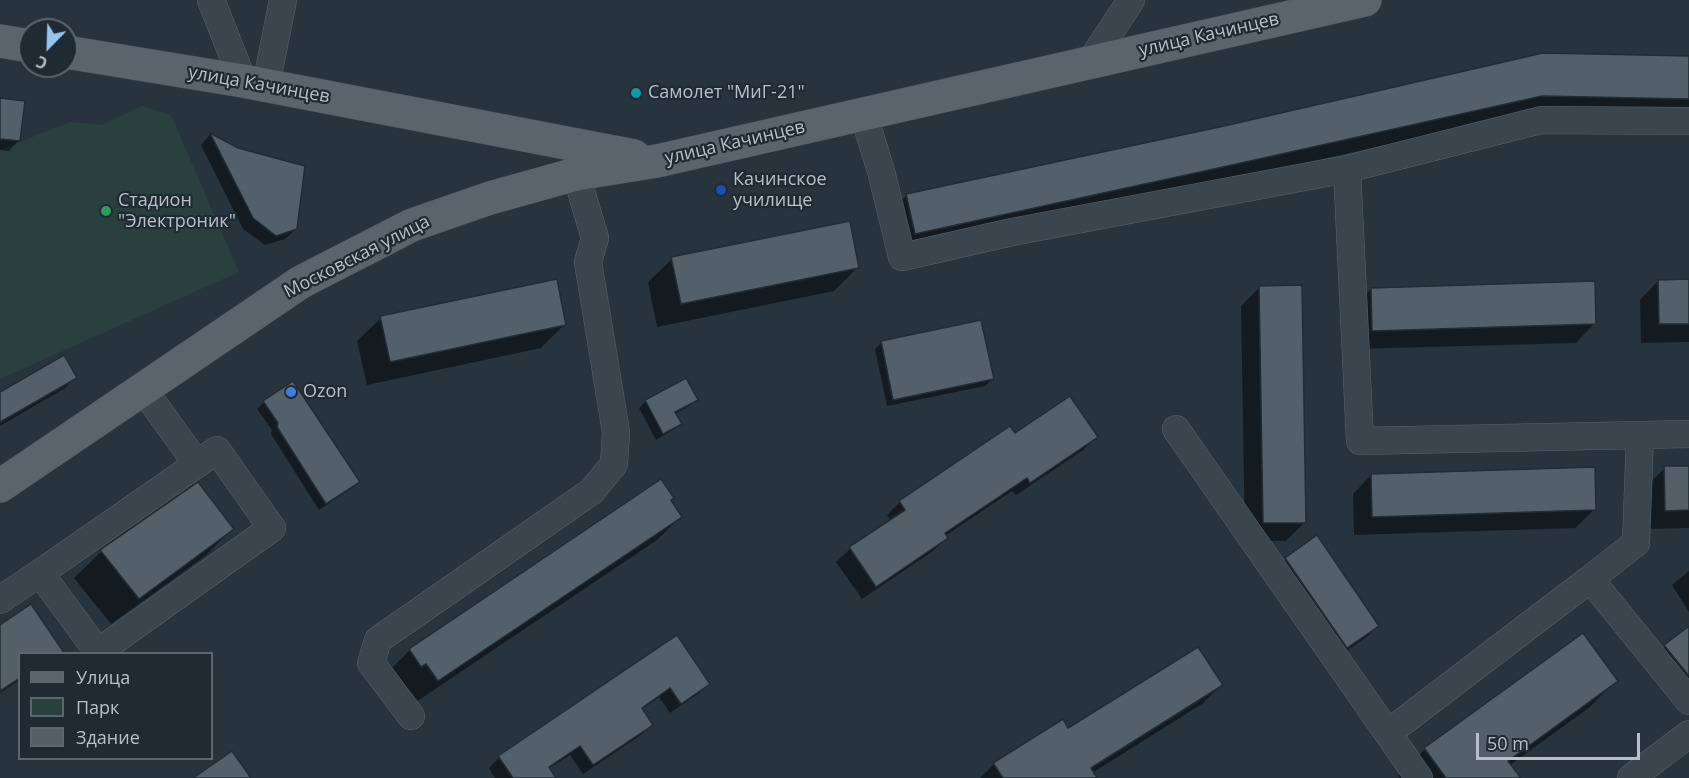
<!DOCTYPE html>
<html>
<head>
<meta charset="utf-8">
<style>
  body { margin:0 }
  #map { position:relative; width:1689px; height:778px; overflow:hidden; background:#27333d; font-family:"Open Sans",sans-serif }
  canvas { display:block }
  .legend { position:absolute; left:18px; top:652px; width:195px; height:108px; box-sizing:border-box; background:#202a32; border:2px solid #5c666e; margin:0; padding:8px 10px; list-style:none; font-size:18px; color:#b7c0c8 }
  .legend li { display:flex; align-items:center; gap:12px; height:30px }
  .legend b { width:30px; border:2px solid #5c666e }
  .north { position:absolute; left:18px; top:18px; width:60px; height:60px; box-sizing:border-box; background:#202a32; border:2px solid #5c666e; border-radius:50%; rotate:203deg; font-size:16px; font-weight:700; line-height:24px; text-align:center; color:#b7c0c8 }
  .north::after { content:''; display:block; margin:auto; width:21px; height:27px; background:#96c5ee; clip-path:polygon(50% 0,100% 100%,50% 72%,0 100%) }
  .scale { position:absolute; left:1476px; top:733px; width:164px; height:27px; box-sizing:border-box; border:3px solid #b7c0c8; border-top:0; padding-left:8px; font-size:18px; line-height:21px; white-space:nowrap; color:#b7c0c8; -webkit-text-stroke:4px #202a32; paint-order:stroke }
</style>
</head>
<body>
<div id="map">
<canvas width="1689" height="778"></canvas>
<ul class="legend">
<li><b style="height:8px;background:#59646d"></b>Улица</li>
<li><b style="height:16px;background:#2a403e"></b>Парк</li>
<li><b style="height:16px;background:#53606a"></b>Здание</li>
</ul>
<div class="north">С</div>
<div class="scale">50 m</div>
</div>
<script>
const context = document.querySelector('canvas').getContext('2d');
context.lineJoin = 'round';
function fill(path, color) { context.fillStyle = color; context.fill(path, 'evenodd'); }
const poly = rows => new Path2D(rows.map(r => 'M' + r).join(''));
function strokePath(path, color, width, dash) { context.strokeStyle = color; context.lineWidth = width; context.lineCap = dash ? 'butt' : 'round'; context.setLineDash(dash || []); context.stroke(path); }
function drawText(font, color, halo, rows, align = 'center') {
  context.font = font + ' "Open Sans",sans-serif'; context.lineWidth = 4.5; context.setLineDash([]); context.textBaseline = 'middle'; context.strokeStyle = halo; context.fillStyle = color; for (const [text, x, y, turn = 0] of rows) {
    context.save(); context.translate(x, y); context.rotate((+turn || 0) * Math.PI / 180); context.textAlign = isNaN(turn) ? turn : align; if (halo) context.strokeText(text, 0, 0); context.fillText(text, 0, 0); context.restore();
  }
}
fill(poly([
  [142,106,171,115,239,272,0,379,0,150,70,122,101,125]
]), '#2a403e');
fill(poly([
  [1689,58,1689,118,1522,114,1212,184,896,251,888,214,907,195],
  [0,100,19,140,9,151,0,150],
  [210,135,238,149,296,229,285,239,265,245,243,229,201,145],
  [672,259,857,268,834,291,657,327,648,282],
  [1658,281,1689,281,1689,342,1641,343,1640,300],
  [1260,287,1305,522,1286,541,1245,541,1241,306],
  [1371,289,1594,324,1576,343,1354,349,1353,308],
  [381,318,565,324,541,348,367,385,357,341],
  [881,343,992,379,985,386,887,406,875,349],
  [75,378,65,388,0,426,0,393],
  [685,380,696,399,689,406,675,414,680,423,673,430,656,440,639,408,645,402],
  [264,402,358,482,351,489,319,510,271,434,272,430,257,409],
  [1014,435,1096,437,1083,450,1016,495,1012,491,945,536,946,538,933,551,862,599,836,562,850,549,891,521,887,515,900,502],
  [1689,467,1689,528,1647,529,1646,486,1665,468],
  [1371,475,1594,510,1575,528,1354,535,1353,494],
  [198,484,232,529,205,556,111,624,74,578,101,552],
  [670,500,680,517,657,540,413,704,386,674,410,650],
  [1286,559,1378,626,1364,639,1333,660,1272,572],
  [1689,571,1689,612,1672,585],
  [0,627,20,654,20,680,0,693],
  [1689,628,1689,678,1681,684,1656,654],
  [677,637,708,684,698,694,670,713,659,697,641,710,651,724,641,735,583,774,570,755,548,769,554,778,495,778,489,768,499,758],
  [1616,680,1590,707,1510,765,1519,778,1400,778,1398,776,1425,749],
  [1221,685,1202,704,1092,773,1096,778,980,778,994,764,1068,730]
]), '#0007');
const building = poly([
  [1543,53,1689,56,1689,99,1542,96,1232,165,915,234,906,194,1224,126,1543,53],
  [0,98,25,101,20,141,0,139,0,98],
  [210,133,238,148,305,166,297,229,276,236,253,218,210,133],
  [850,221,859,268,681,304,671,257,850,221],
  [557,279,566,325,390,362,380,316,557,279],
  [1689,279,1689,324,1659,324,1658,280,1689,279],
  [1595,281,1596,324,1372,331,1371,288,1595,281],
  [1302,285,1306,523,1263,523,1259,286,1302,285],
  [981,320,994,379,893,400,881,341,981,320],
  [64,355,77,378,0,422,0,392,64,355],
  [686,378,698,400,675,412,682,424,663,434,645,400,686,378],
  [293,381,360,482,326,504,277,427,278,423,263,401,293,381],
  [1070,396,1098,437,1030,483,1027,478,945,533,948,538,876,587,849,547,905,510,899,501,1010,426,1015,433,1070,396],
  [1664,466,1689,466,1689,510,1665,511,1664,466],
  [1595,467,1596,510,1372,517,1371,474,1595,467],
  [661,479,674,498,671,500,682,517,438,681,426,664,421,667,409,649,661,479],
  [198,482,234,529,139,599,100,550,198,482],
  [1317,535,1379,626,1347,648,1285,558,1317,535],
  [31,604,65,654,20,654,20,678,0,691,0,625,31,604],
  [1689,626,1689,676,1664,645,1689,626],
  [1583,633,1618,681,1508,761,1521,778,1446,778,1424,748,1583,633],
  [677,635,710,684,681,704,670,688,642,708,653,725,593,765,580,746,549,767,556,778,513,778,498,756,677,635],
  [1198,647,1223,685,1091,768,1097,778,1003,778,993,763,1063,719,1068,728,1198,647],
  [232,751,251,778,193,778,232,751]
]);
fill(building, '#53606a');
strokePath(building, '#222c34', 1.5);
const minor = poly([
  [211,0,243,81],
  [1091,61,1131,0],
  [266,85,283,0],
  [863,113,881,171,902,257,1012,232,1347,169,1541,120,1689,121],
  [1347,169,1360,441,1689,434],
  [143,389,197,464,217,450,272,528,98,652,40,573,197,464],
  [1176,429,1419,778],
  [1590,579,1636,543,1640,435],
  [0,600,40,573],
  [411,716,371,663,378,640,592,491,614,464,616,432,588,262,595,238,576,174],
  [1388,733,1590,579,1689,701],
  [1631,778,1689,734]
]);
const major = poly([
  [0,41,30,46],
  [66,52,243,81,634,156],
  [0,486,301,282,412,225,490,198,576,174,657,161,1365,0]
]);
strokePath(minor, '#59636b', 28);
strokePath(major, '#444e56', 34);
strokePath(minor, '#3b454d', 27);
strokePath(major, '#59646d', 33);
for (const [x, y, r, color] of [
  [636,93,6,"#0f9aa8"],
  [721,190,6,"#1a4fb4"],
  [106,211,6,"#2e9e5b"],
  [291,392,6,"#3f7fe0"]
]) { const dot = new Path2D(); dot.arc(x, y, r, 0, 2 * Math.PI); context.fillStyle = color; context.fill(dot); strokePath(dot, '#202a32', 2); }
drawText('18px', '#b7c0c8', '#202a32', [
  ["улица Качинцев",1209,35,-13],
  ["улица Качинцев",259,85,10],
  ["улица Качинцев",735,143,-13],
  ["Московская улица",357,257,-27]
]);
drawText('18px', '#b7c0c8', '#202a32', [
  ["Самолет \"МиГ-21\"",648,93],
  ["Качинское",733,180],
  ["училище",733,201],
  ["Стадион",118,201],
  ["\"Электроник\"",118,222],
  ["Ozon",303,392]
], 'left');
</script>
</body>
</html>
